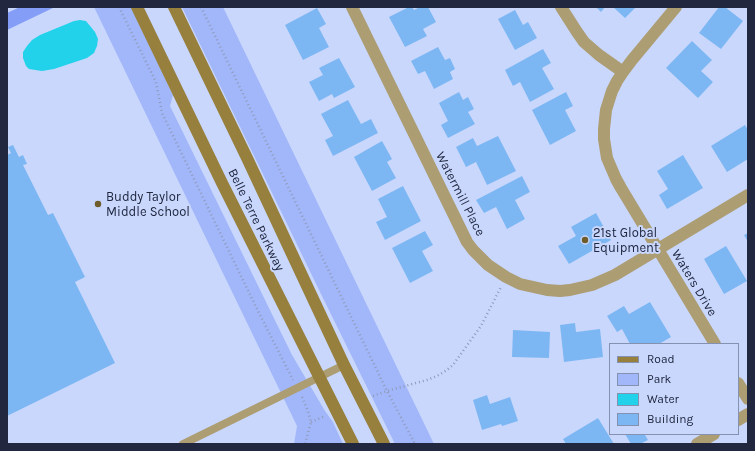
<!DOCTYPE html>
<html>
<head>
<meta charset="utf-8">
<style>
  body { margin:0 }
  #map { position:relative; width:755px; height:451px; overflow:hidden; background:#c9d7fd; font-family:Karla,sans-serif }
  canvas { display:block }
  .frame { position:absolute; inset:0; border:8px solid #20273f; pointer-events:none }
  .legend { position:absolute; left:609px; top:343px; width:130px; height:92px; box-sizing:border-box; background:#c9d7fd; border:1px solid #8591b1; margin:0; padding:5px 7px; list-style:none; font-size:12px; color:#20273f }
  .legend li { display:flex; align-items:center; gap:8px; height:20px }
  .legend b { width:20px; border:1px solid #8591b1 }
</style>
</head>
<body>
<div id="map">
<canvas width="755" height="451"></canvas>
<div class="frame"></div>
<ul class="legend">
<li><b style="height:5px;background:#97803d"></b>Road</li>
<li><b style="height:11px;background:#a2b7f9"></b>Park</li>
<li><b style="height:11px;background:#22d2eb"></b>Water</li>
<li><b style="height:11px;background:#7db7f3"></b>Building</li>
</ul>
</div>
<script>
const context = document.querySelector('canvas').getContext('2d');
context.lineJoin = 'round';
function fill(path, color) { context.fillStyle = color; context.fill(path, 'evenodd'); }
const poly = rows => new Path2D(rows.map(r => 'M' + r).join(''));
function strokePath(path, color, width, dash) { context.strokeStyle = color; context.lineWidth = width; context.lineCap = dash ? 'butt' : 'round'; context.setLineDash(dash || []); context.stroke(path); }
function drawText(font, color, halo, rows, align = 'center') {
  context.font = font + ' Karla,sans-serif'; context.lineWidth = 4; context.setLineDash([]); context.textBaseline = 'middle'; context.strokeStyle = halo; context.fillStyle = color; for (const [text, x, y, turn = 0] of rows) {
    context.save(); context.translate(x, y); context.rotate((+turn || 0) * Math.PI / 180); context.textAlign = isNaN(turn) ? turn : align; if (halo) context.strokeText(text, 0, 0); context.fillText(text, 0, 0); context.restore();
  }
}
fill(poly([
  [94,7,131,7,173,95,170,106,292,355,325,411,333,422,343,444,294,444,297,426],
  [182,7,223,7,434,444,395,444,320,292]
]), '#a2b7f9');
fill(poly([
  [20,7,55,7,7,30,7,13]
]), '#849df6');
fill(poly([
  [80,20,86,21,95,32,98,39,97,46,94,53,87,58,54,69,42,71,29,69,26,66,23,58,23,52,27,46,32,40,40,35,74,21]
]), '#22d2eb');
fill(poly([
  [409,7,412,7,414,10,420,7,428,7,436,22,423,29,427,36,405,47,389,17],
  [596,7,605,7,601,12],
  [613,7,636,7,625,18],
  [719,7,725,7,743,21,721,49,699,33],
  [317,8,326,24,319,28,329,47,303,60,285,25],
  [515,10,523,25,528,22,537,38,515,50,498,19],
  [692,41,712,60,701,71,713,82,698,98,666,68],
  [438,47,445,60,450,58,455,69,450,72,453,79,434,89,425,71,418,74,411,61],
  [543,49,551,63,542,68,554,89,530,102,520,82,513,86,505,70],
  [339,58,355,87,334,98,332,94,319,101,309,82,323,75,319,68],
  [459,92,463,100,468,97,474,109,468,112,475,124,448,138,441,125,448,121,439,103],
  [566,92,573,106,565,110,576,131,550,145,532,110],
  [348,100,361,124,371,119,378,133,333,156,325,140,333,136,321,114],
  [745,125,748,130,748,159,727,172,711,146],
  [498,136,516,171,487,185,476,162,466,167,456,147,473,138,477,146],
  [382,141,392,159,387,162,396,178,372,191,354,157],
  [13,145,19,157,23,155,27,164,23,165,48,215,53,213,85,277,75,282,115,363,7,416,7,155,11,153,8,147],
  [683,155,703,188,667,209,659,195,668,189,657,171],
  [522,176,530,192,515,200,525,219,507,229,496,207,484,213,476,200],
  [403,186,421,221,385,240,376,222,387,217,378,199],
  [596,213,611,240,569,264,558,246,576,236,571,227],
  [425,231,433,245,422,251,433,271,410,283,392,248],
  [748,233,748,242,744,235],
  [726,246,747,281,724,294,704,259],
  [650,302,671,337,659,344,630,344,622,329,617,332,607,316,624,306,629,314],
  [575,323,576,332,600,329,603,357,564,362,560,325],
  [513,330,550,332,549,358,512,357],
  [487,395,490,404,510,397,518,421,502,426,501,424,482,430,473,400],
  [598,418,614,444,566,444,563,439],
  [625,434,646,434,645,435,648,440,640,444,631,444]
]), '#7db7f3');
strokePath(poly([
  [119,7,156,82,162,113,257,309,293,380],
  [201,7,387,391,415,444],
  [373,396,387,391,427,380,437,376,447,370,453,365,481,326,501,287],
  [302,397,308,411,311,422,305,444],
  [311,422,325,416]
]), '#8f9abb', 2.5, [1, 3]);
strokePath(poly([
  [183,444,344,365]
]), '#ac9d73', 8);
strokePath(poly([
  [352,7,467,242,473,250,488,265,506,277,520,284,547,290,560,291,570,290,592,285,615,275,748,195],
  [561,7,577,32,584,42,599,55,623,72],
  [676,7,632,60,623,72,617,81,612,91,606,110,604,129,604,139,607,158,616,179,621,188,715,344],
  [738,383,748,399],
  [738,420,748,414],
  [697,444,714,434]
]), '#ac9d73', 12);
strokePath(poly([
  [137,7,222,183,353,444],
  [174,7,247,158,344,365,384,444]
]), '#97803d', 12);
for (const [x, y, r, color] of [
  [98,204,4,"#6e5d2b"],
  [585,240,4,"#6e5d2b"]
]) { const dot = new Path2D(); dot.arc(x, y, r, 0, 2 * Math.PI); context.fillStyle = color; context.fill(dot); strokePath(dot, '#c9d7fd', 1.5); }
drawText('13px', '#20273f', '#c9d7fd', [
  ["Watermill Place",460,194,63],
  ["Belle Terre Parkway",256,220,64],
  ["Waters Drive",694,283,59]
]);
drawText('13px', '#20273f', '#c9d7fd', [
  ["Buddy Taylor",106,197],
  ["Middle School",106,212],
  ["21st Global",593,233],
  ["Equipment",593,248]
], 'left');
</script>
</body>
</html>
